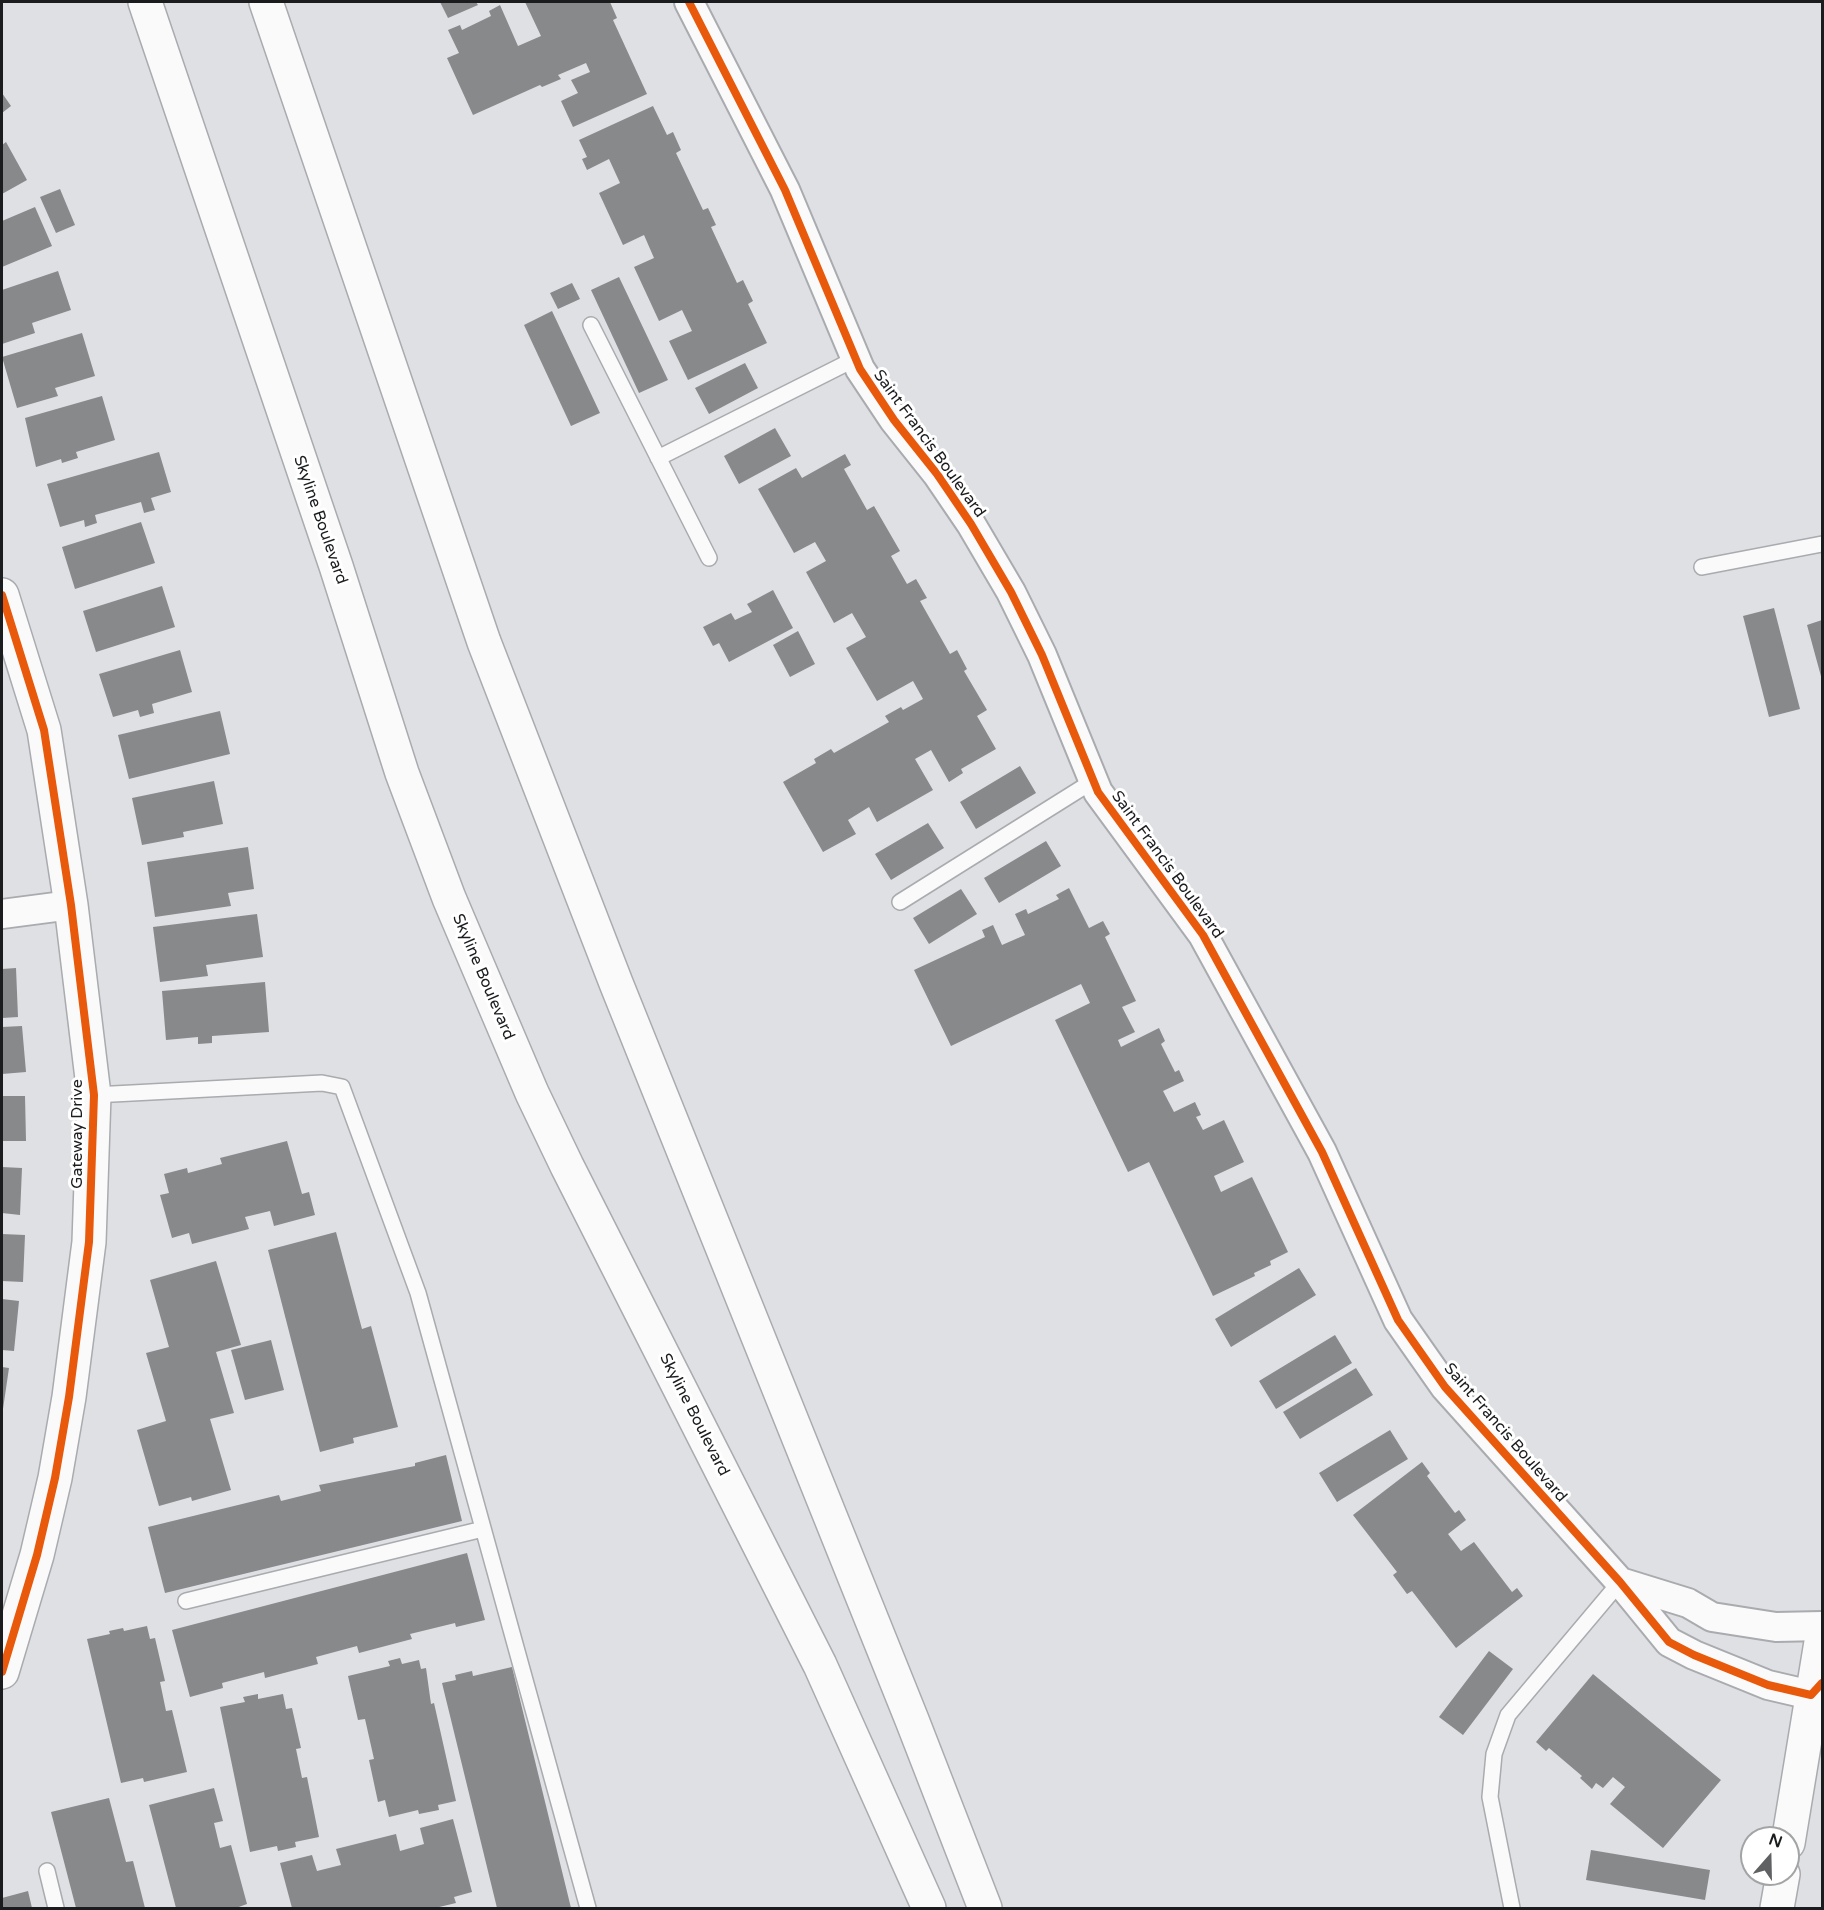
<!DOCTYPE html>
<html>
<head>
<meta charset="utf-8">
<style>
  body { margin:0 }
  #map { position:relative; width:1824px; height:1910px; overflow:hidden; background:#dee0e3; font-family:"Varela Round",sans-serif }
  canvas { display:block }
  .frame { position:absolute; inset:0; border:3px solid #1a1c1e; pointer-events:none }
  .north { position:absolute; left:1740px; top:1826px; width:60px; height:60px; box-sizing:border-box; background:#fff; border:2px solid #a3a4a5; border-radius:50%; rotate:20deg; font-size:16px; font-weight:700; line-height:24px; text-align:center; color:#1a1c1e }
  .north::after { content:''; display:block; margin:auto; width:21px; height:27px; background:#5f6163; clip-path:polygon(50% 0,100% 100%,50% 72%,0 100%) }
</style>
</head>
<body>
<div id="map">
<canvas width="1824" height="1910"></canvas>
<div class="frame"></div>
<div class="north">N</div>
</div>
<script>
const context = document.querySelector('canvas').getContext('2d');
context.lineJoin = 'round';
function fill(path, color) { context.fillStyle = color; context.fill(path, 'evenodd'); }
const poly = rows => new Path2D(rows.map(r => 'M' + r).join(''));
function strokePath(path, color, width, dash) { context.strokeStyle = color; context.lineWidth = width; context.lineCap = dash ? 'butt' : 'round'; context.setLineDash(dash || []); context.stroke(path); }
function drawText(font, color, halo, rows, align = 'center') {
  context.font = font + ' "Varela Round",sans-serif'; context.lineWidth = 6; context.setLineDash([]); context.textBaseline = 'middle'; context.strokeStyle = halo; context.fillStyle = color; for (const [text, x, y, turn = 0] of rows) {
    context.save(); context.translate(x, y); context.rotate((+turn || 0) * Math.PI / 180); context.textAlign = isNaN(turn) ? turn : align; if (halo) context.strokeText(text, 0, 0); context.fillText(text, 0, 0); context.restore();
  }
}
fill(poly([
  [440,2,476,2,478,5,448,18],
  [525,2,610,2,617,18,613,20,647,94,573,127,561,101,578,93,571,80,590,72,586,63,558,75,561,79,542,87,540,85,473,115,447,58,459,53,448,30,460,25,462,30,491,16,489,11,500,5,518,46,541,36],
  [2,93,11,106,2,113],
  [653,106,667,135,673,132,681,150,676,153,703,210,708,208,716,225,711,227,737,283,743,280,753,301,748,304,767,343,688,380,669,341,692,331,682,310,659,321,634,267,654,258,644,235,623,245,599,193,620,183,609,159,587,170,582,159,587,157,579,140],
  [6,142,27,180,2,194,2,145],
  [60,189,75,225,56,233,40,197],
  [35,207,52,246,2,267,2,221],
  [58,271,71,310,32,323,35,333,2,344,2,290],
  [619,277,668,380,639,393,591,290],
  [572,283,580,299,558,309,550,293],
  [552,311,600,413,571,426,524,325],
  [82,333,95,376,55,388,58,396,17,408,2,357],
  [745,363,758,388,709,414,695,388],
  [102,396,115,440,76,452,78,458,62,463,61,459,36,467,25,418],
  [775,428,791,456,739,484,724,456],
  [159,452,171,492,151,498,155,510,144,513,141,502,95,515,97,523,85,527,84,520,60,527,47,484],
  [845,454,851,465,844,469,867,510,874,506,900,551,891,556,907,584,916,579,927,598,920,601,950,654,957,650,967,669,964,671,987,710,977,716,996,749,961,769,963,773,949,782,931,750,915,759,933,790,877,822,869,807,848,820,856,834,823,852,783,782,816,763,814,759,831,749,834,753,889,722,885,716,901,707,903,710,923,699,913,681,877,701,846,648,866,637,852,613,834,623,806,572,826,561,815,542,794,553,758,489,796,468,802,478],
  [141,522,155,563,75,589,62,547],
  [162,586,175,627,96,652,83,611],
  [773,590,793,628,729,662,719,643,713,646,703,627,731,613,735,620,752,612,747,604],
  [1774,608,1800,709,1769,717,1743,616],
  [1822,620,1822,680,1807,625],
  [798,631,815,664,790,677,773,645],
  [180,650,192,692,152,704,154,713,140,717,138,710,113,717,99,674],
  [220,711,230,754,129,779,118,735],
  [1020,766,1036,793,976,829,960,802],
  [214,781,223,824,183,832,184,837,142,845,132,798],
  [928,823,944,848,891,880,875,854],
  [1046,841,1061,866,999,903,984,878],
  [248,847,254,889,228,893,231,906,155,917,147,862],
  [1069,888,1089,928,1103,921,1110,934,1105,937,1136,1001,1122,1007,1135,1032,1118,1040,1121,1047,1159,1028,1165,1041,1161,1044,1175,1072,1179,1070,1184,1081,1163,1091,1174,1112,1195,1102,1201,1115,1196,1117,1203,1130,1224,1120,1244,1162,1214,1176,1221,1192,1252,1177,1288,1252,1270,1261,1271,1265,1254,1273,1255,1276,1213,1296,1149,1162,1128,1172,1055,1020,1090,1003,1081,984,951,1046,914,970,985,937,982,930,993,925,1002,945,1025,935,1015,914,1026,909,1028,914,1059,899,1056,895],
  [961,889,977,914,929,944,913,918],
  [257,914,263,957,206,965,208,976,160,982,153,927],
  [16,968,18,1017,2,1018,2,969],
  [265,982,269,1032,212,1036,212,1043,198,1044,198,1037,166,1040,162,991],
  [22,1026,26,1072,2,1074,2,1027],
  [2,1096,25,1096,26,1141,2,1141],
  [287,1141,302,1194,309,1192,315,1215,274,1226,270,1211,245,1217,249,1229,192,1244,189,1233,172,1238,160,1195,169,1193,164,1174,187,1168,188,1173,222,1164,220,1158],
  [2,1167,22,1168,20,1215,2,1213],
  [336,1232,362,1329,371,1326,398,1427,353,1438,354,1443,320,1452,268,1250],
  [2,1234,25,1235,23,1282,2,1281],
  [216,1261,241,1345,216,1352,234,1413,210,1419,231,1490,192,1501,191,1497,159,1506,137,1430,166,1421,146,1353,169,1347,150,1280],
  [1299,1268,1316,1295,1231,1347,1215,1319],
  [2,1299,19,1301,14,1351,2,1350],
  [1335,1335,1352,1363,1276,1409,1259,1381],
  [271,1340,284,1390,245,1400,231,1350],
  [2,1367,9,1368,3,1409,2,1409],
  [1356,1368,1373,1395,1300,1439,1283,1412],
  [1390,1430,1408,1459,1337,1502,1319,1473],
  [446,1455,462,1521,165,1593,148,1527,279,1495,281,1501,321,1491,319,1485,415,1466,415,1463],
  [1422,1462,1430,1473,1427,1476,1455,1513,1459,1510,1466,1520,1448,1534,1461,1551,1474,1542,1512,1592,1517,1588,1523,1596,1456,1648,1412,1591,1407,1594,1393,1575,1397,1572,1353,1515],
  [467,1553,485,1620,456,1627,455,1623,410,1634,412,1639,359,1653,357,1646,316,1657,318,1664,265,1678,264,1672,222,1683,223,1688,190,1697,172,1630],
  [147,1626,150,1639,155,1638,165,1681,160,1682,166,1711,172,1710,187,1772,144,1782,143,1778,121,1783,87,1639,110,1634,109,1631,123,1628,124,1631],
  [1489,1651,1513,1669,1463,1735,1439,1717],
  [400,1658,402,1664,419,1660,421,1669,426,1668,431,1704,434,1703,456,1801,438,1805,439,1810,419,1814,418,1810,389,1817,385,1800,378,1802,369,1760,374,1759,365,1719,358,1720,348,1676,390,1666,388,1661],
  [512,1667,571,1908,497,1908,442,1683,456,1680,455,1675,472,1671,473,1676],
  [1593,1674,1721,1780,1663,1848,1610,1804,1625,1787,1613,1777,1603,1788,1596,1783,1592,1789,1580,1778,1582,1776,1549,1748,1546,1751,1536,1742],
  [258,1694,258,1699,283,1694,286,1709,292,1708,301,1748,296,1749,302,1778,307,1777,319,1837,295,1842,296,1847,278,1851,277,1846,250,1852,220,1707,245,1702,243,1697],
  [214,1788,223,1821,214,1823,220,1848,231,1845,247,1904,236,1908,176,1908,149,1805],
  [109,1798,126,1862,133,1861,145,1908,76,1908,51,1812],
  [453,1819,472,1892,454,1897,456,1903,435,1908,292,1908,280,1863,312,1855,317,1871,341,1865,336,1849,396,1834,400,1851,424,1844,420,1828],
  [1591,1850,1710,1870,1705,1900,1586,1880],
  [28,1891,32,1908,2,1908,2,1898]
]), '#87898b');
const service = poly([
  [591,325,709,558],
  [658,458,855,359],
  [1702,567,1822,544],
  [900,902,1093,781],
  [94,1095,322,1083,342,1087,418,1293,588,1908],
  [186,1601,483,1529],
  [47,1871,56,1908],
  [1512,1908,1490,1797,1494,1754,1508,1715,1620,1582]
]);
const minor = poly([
  [689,2,785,190,860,369,894,420,937,474,971,524,1011,592,1042,655,1098,792,1203,935,1322,1152,1398,1320,1445,1387,1620,1582,1669,1642,1694,1655,1768,1685,1811,1695,1822,1683],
  [2,914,71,905],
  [1620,1582,1688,1603,1712,1617,1776,1627,1822,1626]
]);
const tertiary = poly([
  [2,595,44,730,71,905,94,1095,89,1242,69,1397,55,1478,37,1555,2,1672]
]);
const secondary = poly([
  [1788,1843,1822,1636],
  [1777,1908,1783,1874]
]);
const primary = poly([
  [145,2,336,566,402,773,449,898,532,1093,567,1166,820,1665,929,1908],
  [266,2,484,642,616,983,912,1720,985,1908]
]);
strokePath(service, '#a9abae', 18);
strokePath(minor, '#a9abae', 32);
strokePath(tertiary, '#a9abae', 36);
strokePath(secondary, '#a9abae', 36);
strokePath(primary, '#a9abae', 36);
strokePath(service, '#fafafb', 15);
strokePath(minor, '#fafafb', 28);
strokePath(tertiary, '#fafafb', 33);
strokePath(secondary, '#fafafb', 33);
strokePath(primary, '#fafafb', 33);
strokePath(poly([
  [689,2,785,190,860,369,894,420,937,474,971,524,1011,592,1042,655,1098,792,1203,935,1322,1152,1398,1320,1445,1387,1620,1582,1669,1642,1694,1655,1768,1685,1811,1695,1822,1683],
  [2,595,44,730,71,905,94,1095,89,1242,69,1397,55,1478,37,1555,2,1672]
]), '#e8590c', 8);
drawText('16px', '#1a1c1e', '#fff', [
  ["Saint Francis Boulevard",929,444,54],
  ["Skyline Boulevard",320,520,71],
  ["Saint Francis Boulevard",1167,865,54],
  ["Skyline Boulevard",483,977,67],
  ["Gateway Drive",78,1134,-90],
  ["Skyline Boulevard",694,1415,63],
  ["Saint Francis Boulevard",1505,1433,49]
]);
</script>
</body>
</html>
